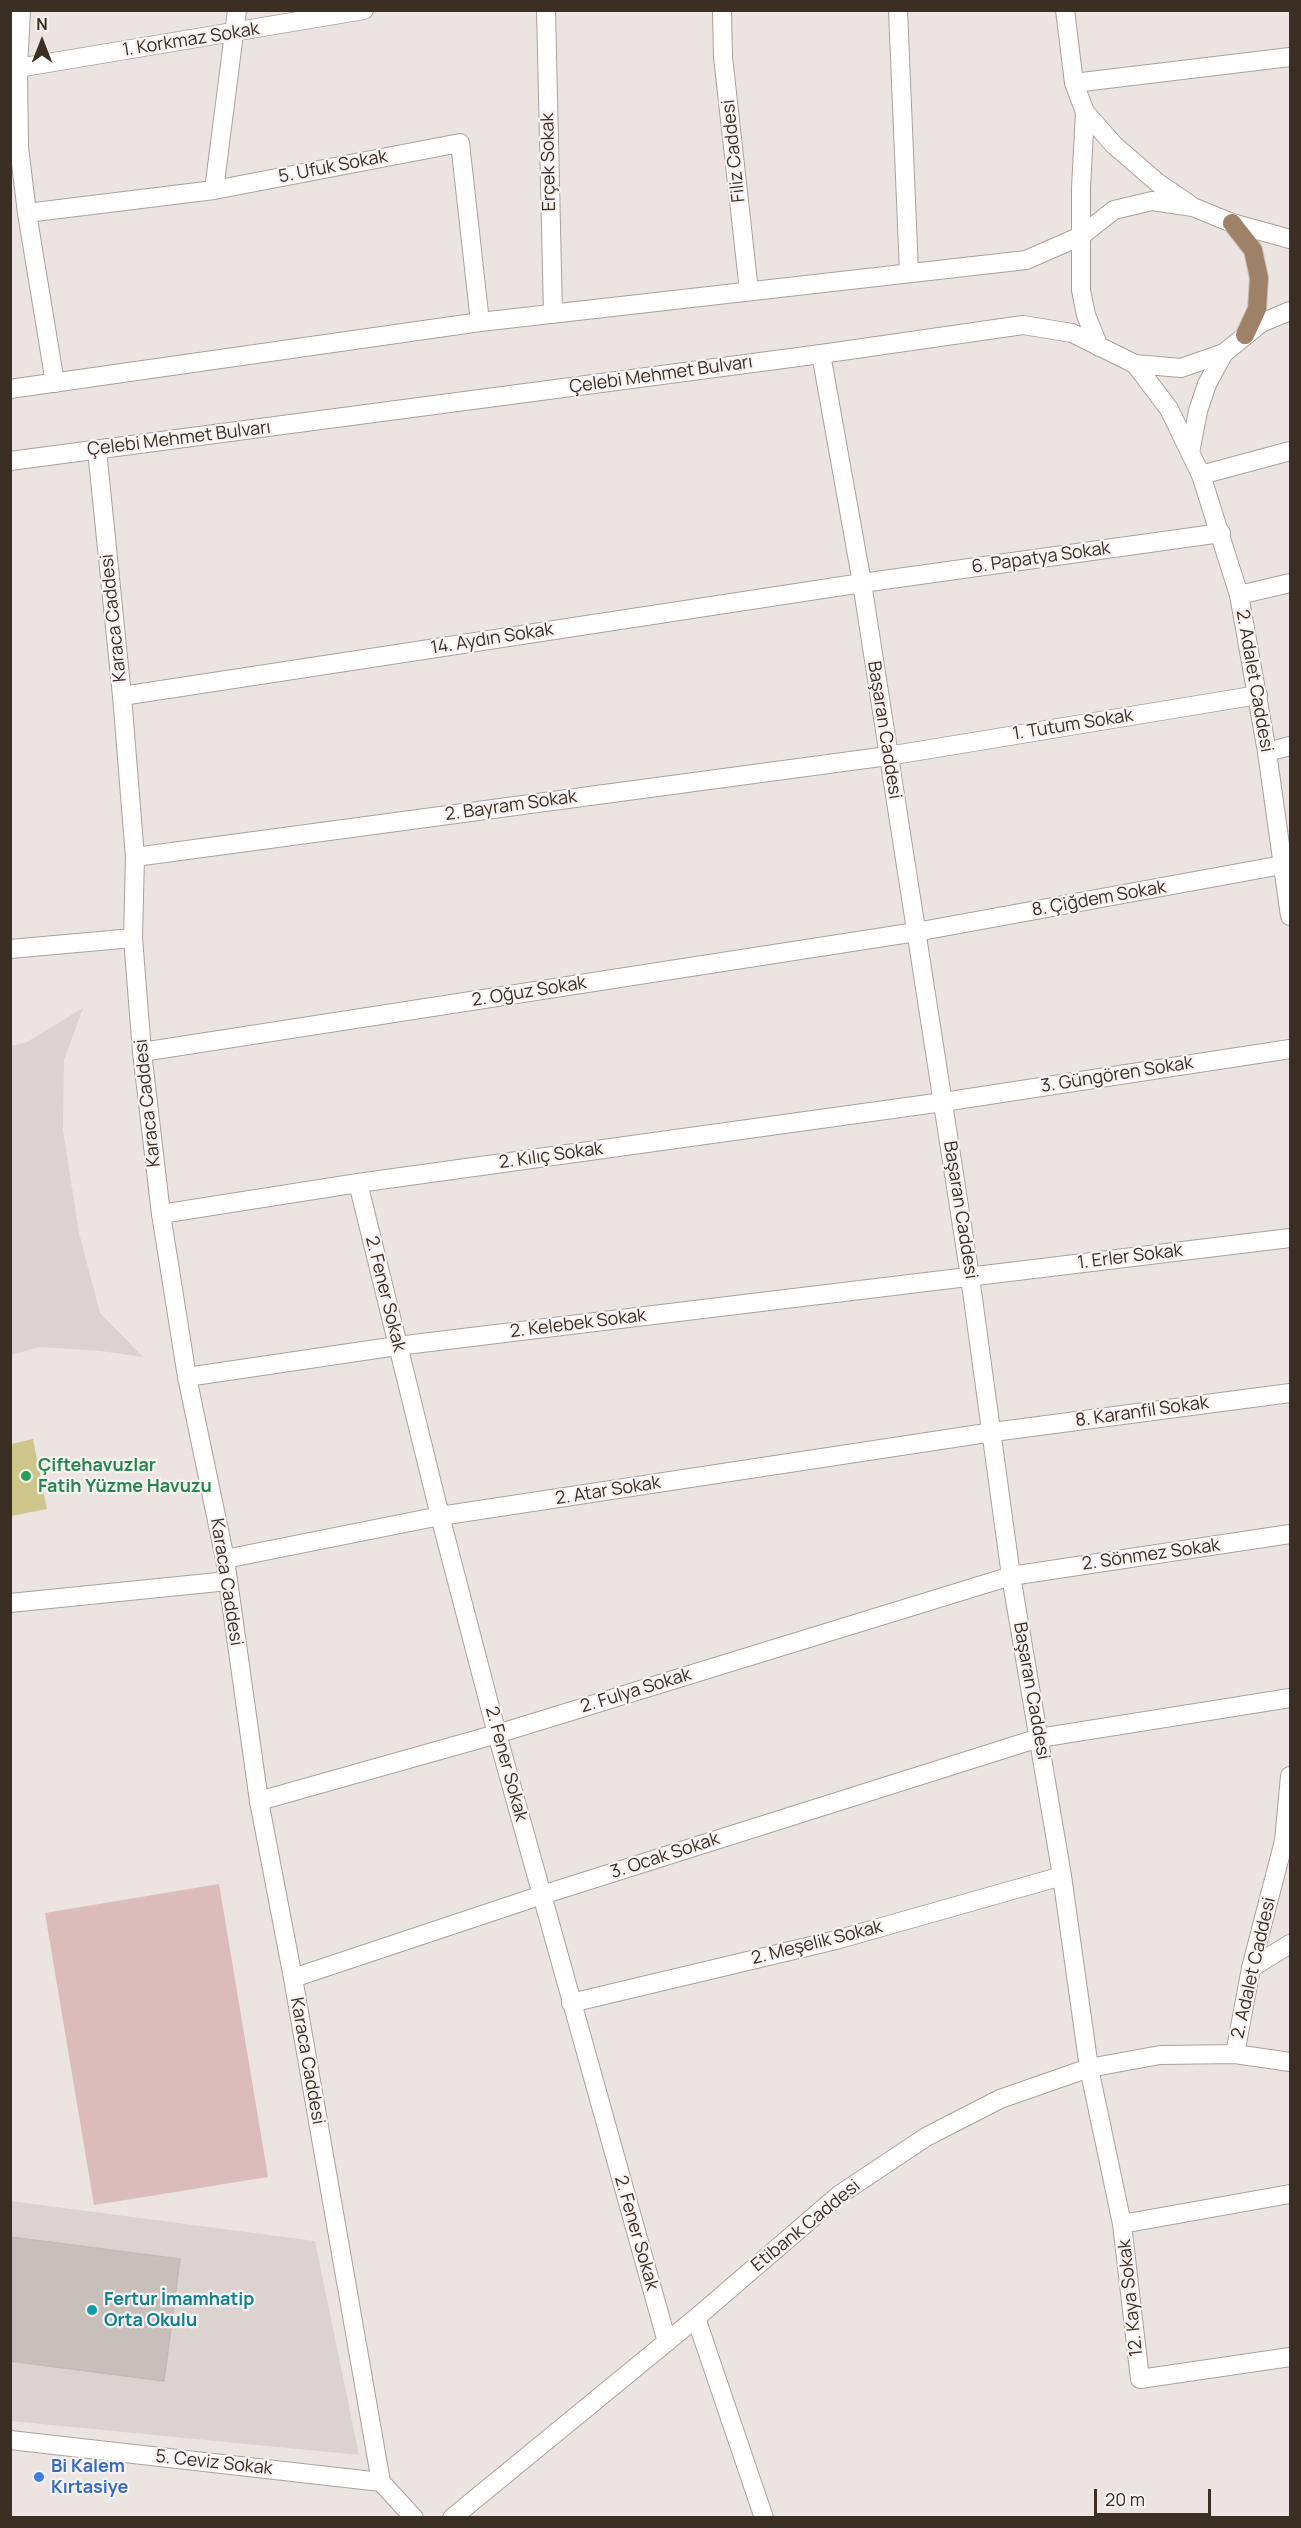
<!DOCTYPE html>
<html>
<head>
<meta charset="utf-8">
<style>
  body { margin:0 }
  #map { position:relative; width:1301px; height:2528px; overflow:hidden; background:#ebe4e1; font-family:Manrope,sans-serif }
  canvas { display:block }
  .frame { position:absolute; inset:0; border:12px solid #3b2e22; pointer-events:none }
  .north { position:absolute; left:12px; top:12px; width:60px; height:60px; -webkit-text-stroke:4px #f8f3f2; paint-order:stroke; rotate:0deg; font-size:16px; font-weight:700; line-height:24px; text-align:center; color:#3b2e22 }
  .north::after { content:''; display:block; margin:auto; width:21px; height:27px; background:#3b2e22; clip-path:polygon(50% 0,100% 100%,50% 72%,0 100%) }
  .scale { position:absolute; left:1094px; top:2489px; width:117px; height:27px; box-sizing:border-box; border:3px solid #3b2e22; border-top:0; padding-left:8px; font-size:18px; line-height:21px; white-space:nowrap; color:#3b2e22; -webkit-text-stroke:4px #f8f3f2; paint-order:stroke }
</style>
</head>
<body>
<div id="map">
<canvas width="1301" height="2528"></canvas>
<div class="frame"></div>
<div class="north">N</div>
<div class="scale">20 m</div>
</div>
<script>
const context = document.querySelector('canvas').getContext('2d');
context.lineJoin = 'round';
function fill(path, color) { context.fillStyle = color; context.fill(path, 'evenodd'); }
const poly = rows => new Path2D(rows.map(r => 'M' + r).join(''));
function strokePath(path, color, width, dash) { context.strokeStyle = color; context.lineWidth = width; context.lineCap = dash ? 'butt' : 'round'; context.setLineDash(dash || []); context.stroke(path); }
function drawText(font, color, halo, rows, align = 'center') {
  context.font = font + ' Manrope,sans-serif'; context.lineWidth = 4.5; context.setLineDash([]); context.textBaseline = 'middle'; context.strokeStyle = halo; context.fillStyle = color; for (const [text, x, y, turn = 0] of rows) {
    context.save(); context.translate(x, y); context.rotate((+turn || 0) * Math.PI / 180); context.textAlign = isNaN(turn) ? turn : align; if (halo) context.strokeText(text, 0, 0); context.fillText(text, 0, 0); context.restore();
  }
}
fill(poly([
  [83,1008,64,1060,63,1130,79,1233,100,1313,143,1357,101,1351,40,1347,11,1355,11,1046,27,1042],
  [11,2201,315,2241,359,2455,11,2421]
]), '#dbd3d0');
fill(poly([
  [219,1884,268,2177,94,2205,45,1913]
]), '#dcbbbb');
fill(poly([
  [33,1439,47,1509,11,1516,11,1444]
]), '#cec68b');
const building = poly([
  [10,2237,180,2259,164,2381,10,2361,10,2237]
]);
fill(building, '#c9bfba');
strokePath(building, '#c5b9b4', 1.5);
const street = poly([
  [21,10,18,68,19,147,27,213,55,383],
  [546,10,553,314],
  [898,10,909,273],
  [18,68,364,10],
  [1074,83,1290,57],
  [214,190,237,10],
  [27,213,214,190,460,143,480,322],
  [821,354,862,583,970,1277,1011,1576,1062,1876,1089,2068,1122,2224,1140,2379,1290,2357],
  [1201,475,1290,451],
  [1239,595,1290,583],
  [122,696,862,583,1221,533],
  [1267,752,1290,746],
  [135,857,888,756,1258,695],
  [10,949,133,938],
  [142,1052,916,932,1282,865],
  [358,1183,440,1516,497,1734,667,2342],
  [161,1214,358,1183,943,1102,1290,1049],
  [187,1377,397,1346,1290,1238],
  [225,1559,440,1516,993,1432,1290,1393],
  [10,1603,228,1581],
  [259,1801,497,1734,1011,1576,1290,1534],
  [1251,1968,1290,1944],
  [293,1978,542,1895,1039,1738,1290,1698],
  [571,2003,836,1940,1062,1876],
  [1122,2224,1290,2194],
  [696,2318,764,2518],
  [10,2440,381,2482]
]);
const secondary = poly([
  [722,10,723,57,749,291],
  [1065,10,1074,83,1085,112,1114,145,1158,183,1189,204],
  [1085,112,1081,188,1081,290,1086,315,1099,347],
  [1135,364,1169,409,1201,475,1239,595,1267,752,1290,916],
  [10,389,480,322,1026,260,1081,236,1114,210,1152,201,1193,207,1232,223,1290,239],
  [97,450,122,696,135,857,133,938,142,1052,161,1214,187,1377,225,1559,259,1801,293,1978,381,2482,414,2518],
  [1190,453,1198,411,1207,384,1224,353],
  [10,461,821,354,1023,325,1072,333,1135,364,1181,368,1224,353,1261,323,1290,311],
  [1235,2054,1251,1968,1284,1841,1290,1776],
  [452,2518,696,2318,839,2195,926,2137,1000,2099,1089,2068,1160,2055,1235,2054,1290,2062]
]);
const primary = poly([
  [1232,223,1253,250,1259,278,1257,309,1245,335]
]);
strokePath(street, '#aca29c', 20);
strokePath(secondary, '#ada098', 20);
strokePath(primary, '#c4c0bd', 20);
strokePath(street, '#fff', 18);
strokePath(secondary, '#fff', 18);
strokePath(primary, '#9f8168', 18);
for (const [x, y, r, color] of [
  [26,1476,6,"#2e9e5b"],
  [92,2310,6,"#0f9aa8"],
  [39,2477,6,"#3f7fe0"]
]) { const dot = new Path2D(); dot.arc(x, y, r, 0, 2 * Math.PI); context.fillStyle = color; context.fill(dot); strokePath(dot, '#f8f3f2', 2); }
drawText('18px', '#3b2e22', '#f8f3f2', [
  ["1. Korkmaz Sokak",191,40,-9],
  ["Filiz Caddesi",734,151,-96],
  ["Erçek Sokak",549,162,-91],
  ["5. Ufuk Sokak",333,167,-11],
  ["Çelebi Mehmet Bulvarı",661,375,-8],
  ["Çelebi Mehmet Bulvarı",179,439,-7],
  ["6. Papatya Sokak",1041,558,-8],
  ["Karaca Caddesi",114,618,-96],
  ["14. Aydın Sokak",492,639,-9],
  ["2. Adalet Caddesi",1254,681,80],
  ["1. Tutum Sokak",1073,725,-9],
  ["Başaran Caddesi",884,730,81],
  ["2. Bayram Sokak",511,806,-8],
  ["8. Çiğdem Sokak",1099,899,-10],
  ["2. Oğuz Sokak",529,992,-9],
  ["3. Güngören Sokak",1117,1075,-9],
  ["Karaca Caddesi",148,1103,-96],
  ["2. Kılıç Sokak",551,1156,-8],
  ["Başaran Caddesi",960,1210,81],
  ["1. Erler Sokak",1130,1257,-7],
  ["2. Fener Sokak",385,1294,76],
  ["2. Kelebek Sokak",578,1324,-7],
  ["8. Karanfil Sokak",1142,1412,-8],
  ["2. Atar Sokak",608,1491,-9],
  ["2. Sönmez Sokak",1151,1555,-8],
  ["Karaca Caddesi",226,1582,81],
  ["2. Fulya Sokak",636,1691,-17],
  ["Başaran Caddesi",1031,1691,80],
  ["2. Fener Sokak",506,1764,75],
  ["3. Ocak Sokak",665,1856,-18],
  ["2. Meşelik Sokak",817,1943,-14],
  ["2. Adalet Caddesi",1254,1968,-77],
  ["Karaca Caddesi",307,2061,80],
  ["Etibank Caddesi",806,2226,-39],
  ["2. Fener Sokak",636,2233,74],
  ["12. Kaya Sokak",1131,2298,-96],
  ["5. Ceviz Sokak",214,2463,6]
]);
drawText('bold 18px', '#27864d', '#f8f3f2', [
  ["Çiftehavuzlar",38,1466],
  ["Fatih Yüzme Havuzu",38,1487]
], 'left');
drawText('bold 18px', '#0d838f', '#f8f3f2', [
  ["Fertur İmamhatip",104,2300],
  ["Orta Okulu",104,2321]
], 'left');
drawText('bold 18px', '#366cbe', '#f8f3f2', [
  ["Bi Kalem",51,2467],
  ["Kırtasiye",51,2488]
], 'left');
</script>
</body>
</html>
